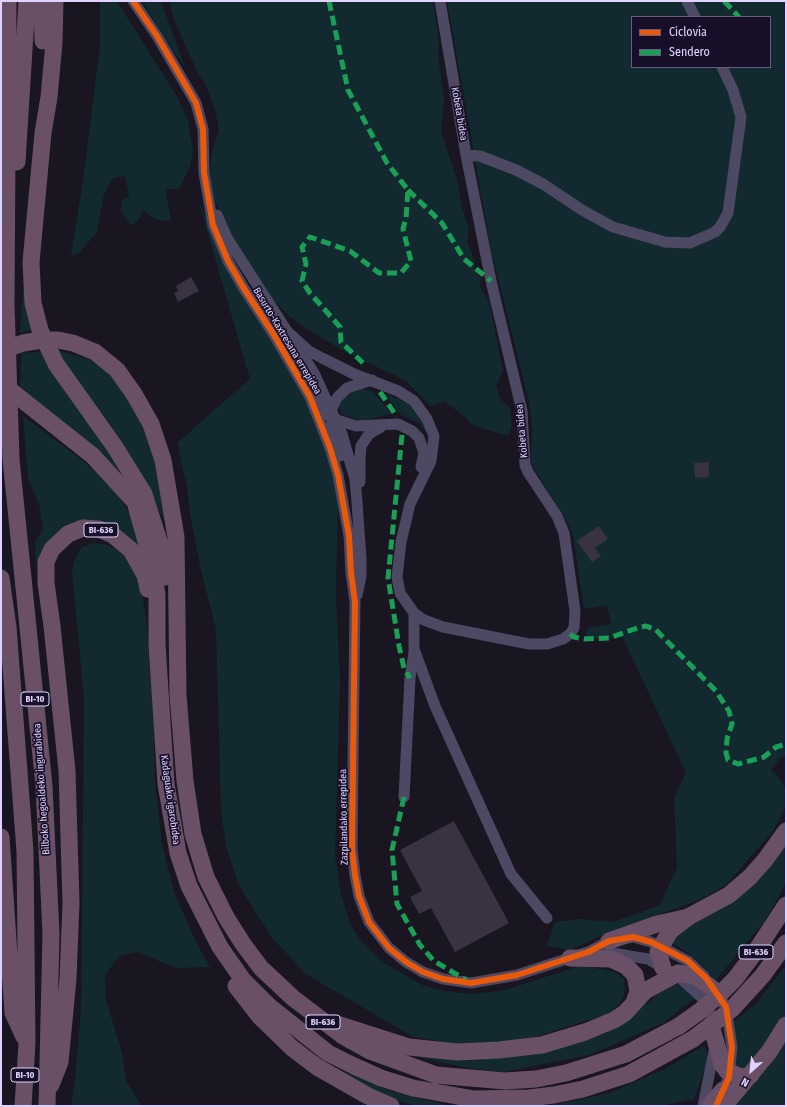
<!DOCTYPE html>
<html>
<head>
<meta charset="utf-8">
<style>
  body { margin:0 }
  #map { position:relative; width:787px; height:1107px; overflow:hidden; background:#191521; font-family:"Fira Sans Condensed",sans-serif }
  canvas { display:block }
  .frame { position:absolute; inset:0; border:2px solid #e0d4ff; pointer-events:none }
  .legend { position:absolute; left:631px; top:16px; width:140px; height:52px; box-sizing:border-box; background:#170f27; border:1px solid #675e7d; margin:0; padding:5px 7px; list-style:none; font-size:12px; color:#e0d4ff }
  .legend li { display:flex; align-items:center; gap:8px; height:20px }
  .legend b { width:20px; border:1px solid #675e7d }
  .north { position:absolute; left:731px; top:1051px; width:40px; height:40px; -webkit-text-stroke:3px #170f27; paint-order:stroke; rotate:207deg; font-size:11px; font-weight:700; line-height:16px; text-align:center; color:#e0d4ff }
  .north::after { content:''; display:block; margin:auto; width:14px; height:18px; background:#e0d4ff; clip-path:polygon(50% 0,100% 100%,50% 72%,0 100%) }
</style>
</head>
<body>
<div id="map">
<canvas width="787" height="1107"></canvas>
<div class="frame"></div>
<ul class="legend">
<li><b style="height:5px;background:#e8590c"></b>Ciclovía</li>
<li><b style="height:5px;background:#1a9f57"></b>Sendero</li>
</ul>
<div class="north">N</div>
</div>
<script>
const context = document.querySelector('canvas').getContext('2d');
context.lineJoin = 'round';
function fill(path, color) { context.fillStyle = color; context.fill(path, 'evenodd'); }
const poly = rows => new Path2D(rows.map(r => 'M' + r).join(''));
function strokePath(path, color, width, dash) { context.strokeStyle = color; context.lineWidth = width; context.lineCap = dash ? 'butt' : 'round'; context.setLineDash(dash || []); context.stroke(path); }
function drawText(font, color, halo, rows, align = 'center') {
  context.font = font + ' "Fira Sans Condensed",sans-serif'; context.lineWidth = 3.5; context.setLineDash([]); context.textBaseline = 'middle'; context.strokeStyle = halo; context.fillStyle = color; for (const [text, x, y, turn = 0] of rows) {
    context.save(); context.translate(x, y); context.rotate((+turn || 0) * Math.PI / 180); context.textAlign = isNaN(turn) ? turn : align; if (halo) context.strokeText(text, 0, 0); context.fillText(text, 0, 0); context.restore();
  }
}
fill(poly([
  [100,1,117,1,176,95,188,120,193,152,190,166,179,189,165,189,171,220,162,221,151,217,143,209,141,216,133,226,128,222,121,210,122,201,129,196,125,176,113,178,104,194,97,232,79,253,71,256,84,174,100,45],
  [142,1,161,1,185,67,172,49],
  [169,1,433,1,439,41,438,56,444,97,441,132,457,180,462,208,469,229,467,242,474,259,476,273,481,278,480,287,489,301,503,371,496,385,500,399,510,408,512,424,508,436,472,425,465,417,444,401,431,407,405,380,349,354,310,331,290,317,273,300,236,244,219,211,212,192,210,170,212,151,219,130,216,113,207,87,198,74,174,19],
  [447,1,786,1,786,756,781,757,771,770,781,780,786,789,786,806,773,831,726,885,697,901,609,932,570,950,547,946,555,922,579,919,613,922,660,905,677,868,674,797,686,773,623,638,584,639,588,628,611,624,607,605,584,609,573,535,566,520,531,463,532,428,529,402,491,250],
  [632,17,770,17,770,67,632,67],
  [198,199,228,271,291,372,307,403,330,464,338,498,336,595,340,681,335,855,341,895,351,926,362,942,383,962,422,985,444,991,473,994,505,990,576,967,590,967,615,972,624,979,625,991,620,1004,605,1015,528,1039,462,1045,413,1037,306,974,273,939,239,886,226,846,221,812,216,629,200,566,190,514,187,487,177,443,250,379],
  [23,287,36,328,20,333],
  [56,350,89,359,105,370,126,394,140,417,155,456,166,524,143,478,120,438,91,403],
  [45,351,134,488,98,451,20,387,21,353],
  [361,389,373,391,391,414,362,421,341,414,339,409,341,402,349,394],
  [384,393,407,403,416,411,423,420,427,434,419,423,401,415],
  [23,416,91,467,112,487,126,507,138,533,144,558,126,535,112,525,93,521,76,522,59,530,44,547,36,565,35,542,43,529,39,504,28,478],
  [93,543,107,545,121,551,134,567,142,593,147,626,154,725,155,783,162,845,174,892,195,940,210,967,176,968,137,952,119,956,105,975,106,1000,122,1052,126,1081,142,1106,71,1106,75,1079,81,1009,84,697,72,571,75,559,82,547],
  [786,838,786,882,784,887,764,922,715,981,705,967,685,951,671,943,676,934],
  [786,965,786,1013,773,1036,746,1071,734,1071,736,1051,734,1021,757,1003],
  [675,984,681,986,694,999,663,1023,590,1055,502,1072,468,1068,417,1057,476,1060,541,1053,606,1033,631,1016,661,992],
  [786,1040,786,1106,733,1106],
  [300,1045,338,1069,387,1090,446,1105,461,1106,415,1106,378,1094,333,1070],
  [705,1045,708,1061,694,1099,660,1106,540,1106,552,1105,609,1093,665,1069]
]), '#122a2f');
fill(poly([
  [191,277,199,291,178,302,174,293,178,291,176,286],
  [709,462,709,477,695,478,694,463],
  [599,526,608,539,595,548,601,556,592,562,577,541],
  [454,821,509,923,455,952,431,908,419,914,410,897,422,891,400,850]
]), '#383243');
strokePath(poly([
  [133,1,157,36,196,103,203,129,204,173,213,225,228,261,243,287,274,335,310,397,330,448,338,475,349,536,351,573,355,602,352,849,355,875,359,896,369,922,389,948,406,962,423,972,443,979,471,983,517,975,588,952,609,941,633,937,651,942,669,951,688,961,704,976],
  [687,1,695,17],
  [466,155,480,156,516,170,543,184,582,210,613,227,665,242,690,243,715,232,720,227,728,213,741,117,733,90,722,67],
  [217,215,227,238,314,373,342,434,355,479,357,502,361,558,361,576,357,595],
  [288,332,309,351,322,358,354,374,398,391,414,401,427,419,434,436,431,461,410,504,401,542,397,577,400,593,414,613,424,620,443,627,529,644,547,644,563,639,570,634,574,628,575,611,564,533,557,516,528,472,525,465,522,411,491,281,466,155,440,1],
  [316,396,324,410,331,418,337,420,356,426,398,424,412,431,419,438,424,453,421,467],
  [340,456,332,428,332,408,337,398,347,388,372,380],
  [360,482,360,457,361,446,369,434,381,427],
  [414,613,414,649,435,706,511,874,547,918],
  [404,797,410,678,414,652],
  [606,952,648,959,679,977,702,998,711,1016,713,1029],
  [714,990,726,1007,732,1047,729,1077,721,1095],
  [703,1106,715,1046]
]), '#4e4962', 11);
strokePath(poly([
  [8,1,6,304,11,459,44,786,51,934,47,1106],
  [42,1,43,41],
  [55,1,54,43,49,97,43,133,31,262,33,303,40,330,56,364,115,447,144,494,161,547,165,577],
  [17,162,27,1],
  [134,394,151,424,163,460,176,537,178,695,185,781,193,834,206,877,226,917,243,944,261,968,293,998,343,1036,370,1051,436,1075,505,1081,536,1079,566,1073,626,1054,679,1026],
  [93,456,135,502,151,559,157,595,157,644,166,784,178,853,189,886,220,947,243,980,270,1007,328,1053,354,1066,381,1078,413,1088,474,1099,529,1098,554,1095,583,1089,629,1074,693,1039],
  [1,578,8,627,25,851,27,1043,23,1106],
  [1,837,13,1013,24,1037],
  [609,941,657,924,684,918],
  [570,958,611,959,626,966,635,975,638,991,634,1003],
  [663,968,658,952,670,931,690,916,729,895,750,877,765,860,786,831],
  [236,986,260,1017,292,1048,317,1067,368,1096,391,1106],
  [720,994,735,979,756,951,786,905],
  [732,1009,763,975,786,943],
  [334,1023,409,1047,457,1052,499,1050,542,1045,585,1032,614,1020,625,1013,645,991,678,973,696,976,713,989],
  [713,1032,722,1064,727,1071,741,1077,751,1075],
  [51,1085,60,1062,68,979,71,903,67,771,52,626,46,583,46,562,52,549,68,534,83,528,99,529,113,535,131,550,145,575,148,589],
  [709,1106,723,1090],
  [724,1106,769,1052,786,1025]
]), '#695067', 17);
strokePath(poly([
  [1,351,23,343,42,340,58,340,73,343,95,352,117,370,134,394],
  [1,383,93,456],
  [679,1026,700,1011,720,994],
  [693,1039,732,1009]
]), '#695067', 17);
strokePath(poly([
  [329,1,348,90,387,163,408,190,406,218,403,229,411,261,401,273,379,273,350,251,310,237,302,247,306,264,302,281,310,293,340,327,341,342,363,363],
  [724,1,739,17],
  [408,190,442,223,464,259,491,281],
  [380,392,397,417],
  [402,435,388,578,399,646,404,668,410,678],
  [570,634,574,637,584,639,609,638,640,627,646,626,656,630,716,691,729,711,732,724,727,739,726,753,728,760,738,764,764,757,776,747,786,744],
  [404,797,392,850,397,904,420,945,434,961,466,980]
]), '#1a9f57', 5, [10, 5]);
strokePath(poly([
  [133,1,157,36,196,103,203,129,204,173,213,225,228,261,243,287,274,335,310,397,330,448,338,475,349,536,351,573,355,602,352,849,355,875,359,896,369,922,389,948,406,962,423,972,443,979,471,983,517,975,588,952,609,941,633,937,651,942,669,951,688,961,706,978,726,1007,732,1047,729,1077,716,1106]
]), '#e8590c', 6);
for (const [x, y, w] of [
  [101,530,34],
  [35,699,28],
  [756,952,34],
  [323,1022,34],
  [25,1075,28]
]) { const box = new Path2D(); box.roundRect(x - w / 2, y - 7, w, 14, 3); context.fillStyle = '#170f27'; context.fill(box); strokePath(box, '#e0d4ff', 1); }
drawText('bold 9px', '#e0d4ff', null, [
  ["BI-636",101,530],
  ["BI-10",35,699],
  ["BI-636",756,952],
  ["BI-636",323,1022],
  ["BI-10",25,1075]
]);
drawText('10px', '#e0d4ff', '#170f27', [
  ["Kobeta bidea",459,114,80],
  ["Basurto-Kaxtresana errepidea",287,341,59],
  ["Kobeta bidea",522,431,-95],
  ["Bilboko hegoaldeko ingurabidea",42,789,-94],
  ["Kadaguako igarobidea",170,800,82],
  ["Zazpilandako errepidea",344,817,-91]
]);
</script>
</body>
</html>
